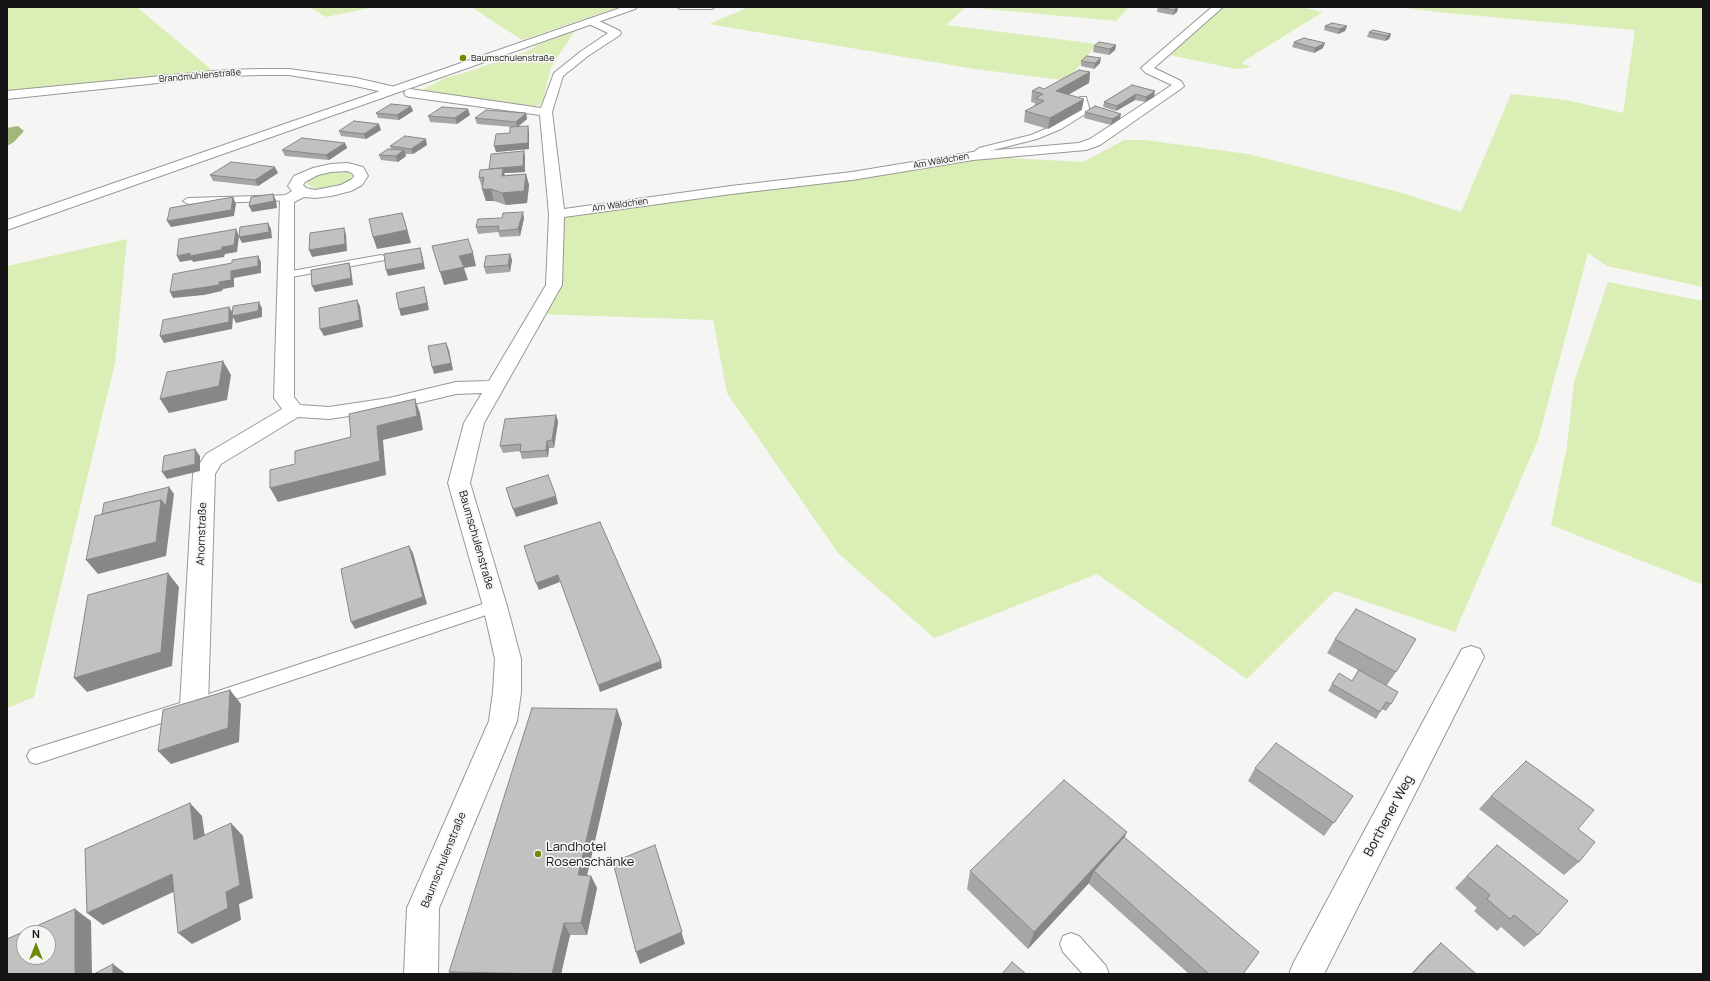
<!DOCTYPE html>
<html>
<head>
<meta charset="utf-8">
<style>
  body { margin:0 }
  #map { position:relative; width:1710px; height:981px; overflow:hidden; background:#f5f6f3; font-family:Manrope,sans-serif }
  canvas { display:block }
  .frame { position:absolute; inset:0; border:8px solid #141514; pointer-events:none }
  .north { position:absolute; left:16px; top:925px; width:40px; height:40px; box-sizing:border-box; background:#f5f6f3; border:1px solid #9b9c9a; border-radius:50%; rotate:0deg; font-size:11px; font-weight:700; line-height:16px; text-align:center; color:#141514 }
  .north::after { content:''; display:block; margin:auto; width:14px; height:18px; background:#6c8a06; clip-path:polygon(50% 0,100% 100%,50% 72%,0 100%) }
</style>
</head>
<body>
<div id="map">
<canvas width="1710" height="981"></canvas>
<div class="frame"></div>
<div class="north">N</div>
</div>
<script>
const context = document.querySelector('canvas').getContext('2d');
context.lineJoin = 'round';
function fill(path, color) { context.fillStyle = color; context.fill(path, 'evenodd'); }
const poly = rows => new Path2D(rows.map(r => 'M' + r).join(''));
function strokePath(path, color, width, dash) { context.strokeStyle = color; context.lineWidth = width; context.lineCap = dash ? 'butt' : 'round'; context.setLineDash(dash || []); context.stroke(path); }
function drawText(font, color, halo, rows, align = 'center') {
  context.font = font + ' Manrope,sans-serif'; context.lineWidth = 3.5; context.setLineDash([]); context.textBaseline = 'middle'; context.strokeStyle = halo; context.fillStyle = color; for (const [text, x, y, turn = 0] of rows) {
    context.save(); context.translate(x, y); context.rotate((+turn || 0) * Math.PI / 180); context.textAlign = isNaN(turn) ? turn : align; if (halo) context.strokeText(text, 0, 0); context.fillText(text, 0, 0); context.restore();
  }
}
fill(poly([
  [7,7,137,7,214,72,7,92],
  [309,7,375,7,326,17],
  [471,7,619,7,522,40],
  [749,7,1129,7,1116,21,966,7,946,25,1097,44,1070,77,1062,80,975,69,709,24],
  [1220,7,1300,7,1323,12,1241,63,1252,67,1237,69,1164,54],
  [1396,7,1703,7,1703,287,1607,266,1588,253,1538,440,1455,632,1335,591,1247,679,1097,574,934,638,838,553,727,393,713,320,537,314,554,285,557,214,973,156,1083,162,1124,140,1145,140,1248,154,1399,192,1461,212,1511,94,1566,100,1623,113,1635,30,1447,13],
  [575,31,551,67,543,100,540,105,527,107,419,92,445,78,464,73,528,51,539,44],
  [341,171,348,172,352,175,351,179,337,187,317,189,311,187,307,184,309,180,314,176,323,173],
  [127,239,115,363,34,697,7,708,7,266],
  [1608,282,1703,301,1703,585,1551,525,1567,446,1574,382]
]), '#daeeb6');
fill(poly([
  [18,126,24,131,14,142,7,146,7,128]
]), '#a3b77d');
const service = poly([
  [677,7,715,7,712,9,680,9,677,7],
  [1080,97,1086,97,1090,111,1061,129,1037,139,985,152,976,158,970,158,969,156,979,148,1031,135,1055,125,1082,110,1079,99,1080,97],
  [292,195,295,196,297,198,295,200,188,204,183,201,188,198,292,195],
  [381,255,385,256,386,258,385,260,286,278,281,275,286,272,381,255],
  [495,600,501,602,503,606,501,610,215,706,209,704,206,699,209,694,215,692,495,600],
  [180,703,186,705,189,710,186,715,36,764,30,762,27,756,30,750,36,748,180,703],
  [1071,933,1079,936,1106,966,1109,974,1083,974,1063,952,1060,944,1063,936,1071,933]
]);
const minor = poly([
  [1212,7,1223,7,1154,68,1181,81,1184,86,1182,88,1100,145,1086,150,973,160,852,180,731,194,564,217,562,285,484,423,470,483,507,606,521,659,521,692,517,721,439,908,438,974,404,974,407,908,489,721,493,692,495,659,483,606,448,483,464,423,482,393,456,394,389,410,329,419,298,417,221,464,215,474,208,706,204,714,194,718,184,714,180,706,193,474,206,454,282,409,274,398,280,200,282,197,292,191,288,186,294,176,313,168,331,164,348,163,363,167,368,176,362,185,351,191,331,196,315,198,304,197,294,202,294,397,300,405,329,407,389,398,456,382,489,381,546,285,549,214,540,115,410,97,406,96,404,93,406,90,410,89,541,108,554,73,580,52,608,33,587,23,586,21,587,19,595,19,620,31,621,33,620,35,588,56,563,76,552,112,564,209,731,186,852,172,973,152,1079,143,1090,139,1172,85,1146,73,1141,68,1212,7],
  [347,171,352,173,354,176,352,179,341,185,315,190,306,188,303,185,305,182,318,175,331,172,347,171],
  [262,69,289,69,356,78,395,87,397,90,395,93,391,94,356,86,289,75,262,75,224,76,7,99,7,91,224,70,262,69],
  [1471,646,1480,649,1484,657,1324,974,1289,974,1294,962,1462,649,1471,646]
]);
const secondary = poly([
  [623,7,637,7,635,9,7,230,7,220,623,7]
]);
strokePath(service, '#989996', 2);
strokePath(minor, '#989996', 2);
strokePath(secondary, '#989996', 2);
fill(service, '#fff');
fill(minor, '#fff');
fill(secondary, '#fff');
fill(poly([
  [1158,7,1178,7,1177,12,1173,15,1157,12],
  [1325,26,1347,26,1345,31,1338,34,1324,30],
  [1369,32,1391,34,1389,39,1385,41,1367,37],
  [1294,42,1323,48,1314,53,1292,47],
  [1116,45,1115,50,1109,55,1093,52,1094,46],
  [1081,61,1100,63,1094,69,1081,66],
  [1090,72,1089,83,1068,95,1082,109,1048,129,1024,122,1025,111,1034,106,1035,103,1031,102,1032,91,1044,89],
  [1132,85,1154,97,1145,102,1135,100,1116,111,1103,107,1104,102],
  [413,111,399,120,378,118,376,113],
  [1085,112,1120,119,1111,125,1084,118],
  [526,113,527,119,518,127,529,132,529,149,496,152,513,127,477,124,475,118],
  [470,115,457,124,430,122,428,116],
  [381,130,366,139,341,136,339,131],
  [345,143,347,148,329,160,285,156,282,150],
  [427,145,413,154,405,154,406,156,398,162,381,160,379,155,391,149,390,146],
  [524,151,525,157,525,172,504,173,505,175,526,174,529,185,527,203,506,205,494,201,486,201,479,178,489,169],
  [278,173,258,186,213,181,210,175],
  [524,218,520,236,500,237,498,232,478,234,476,227],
  [510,254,512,260,510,272,486,274,484,267],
  [556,415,558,422,554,448,549,448,548,457,522,459,520,451,503,453,500,446],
  [1335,639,1396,672,1387,685,1391,704,1386,711,1382,709,1376,719,1328,691,1332,684,1352,681,1358,670,1327,653],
  [622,723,587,876,591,876,597,888,587,935,570,935,561,974,450,974,449,972],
  [1255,768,1353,796,1324,836,1248,781],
  [1491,796,1579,862,1564,875,1479,809],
  [1127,832,1124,837,1243,974,1189,974,1089,884,1089,883,1028,949,967,889,970,871],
  [1497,845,1538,935,1524,947,1501,927,1497,931,1474,911,1477,908,1455,888],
  [1441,943,1476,974,1411,974,1429,954]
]), '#a6a7a4');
fill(poly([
  [1178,7,1177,12,1173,15,1174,10],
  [1347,26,1345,31,1338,34,1340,29],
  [1391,34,1389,39,1385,41,1387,36],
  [1325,43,1323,48,1314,53,1315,48],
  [1116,45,1115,50,1109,55,1110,49],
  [1101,58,1100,63,1094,69,1095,63],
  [1090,72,1089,83,1055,102,1056,91],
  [1155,91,1154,97,1145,102,1146,97],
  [1136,94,1135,100,1116,111,1117,106],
  [1084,99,1082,109,1048,129,1050,118],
  [411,106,413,111,399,120,397,115],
  [468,109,470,115,457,124,455,118],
  [526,113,527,119,517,127,516,122],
  [1121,114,1120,119,1111,125,1112,119],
  [379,124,381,130,366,139,364,134],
  [528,126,529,132,529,149,496,152,494,146],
  [426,139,427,145,413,154,411,149],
  [345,143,347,148,329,160,326,155],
  [404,150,406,156,398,162,396,156],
  [524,151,525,157,525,172,504,173,506,180,490,175],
  [275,167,278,173,258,186,255,180],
  [526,174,529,185,527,203,506,205,502,193],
  [482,189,491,189,494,201,486,201],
  [273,194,276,200,277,208,252,212,249,206],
  [233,197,236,204,234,216,171,227,167,221],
  [523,212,524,218,520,236,518,229],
  [402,213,406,225,411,243,377,249,373,237],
  [268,223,271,229,272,238,242,243,239,237],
  [344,228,346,234,347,251,312,257,309,250],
  [236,229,239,236,237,252,225,254,224,257,193,262,192,260,180,262,177,256,222,247],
  [420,248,422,254,425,269,388,276,386,270],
  [473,253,476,266,464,268,468,280,444,285,440,272,459,256],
  [510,254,512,260,510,272,508,265],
  [258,256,261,262,261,273,234,278,234,287,223,289,222,291,204,295,173,298,170,292,219,282,231,271],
  [349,263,351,269,353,285,315,292,312,286],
  [424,287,426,294,429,310,401,316,399,309],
  [357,300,360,306,363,327,324,336,320,329],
  [259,302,262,308,262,317,236,323,233,317,232,329,164,343,160,336,229,307,233,313],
  [446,343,449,350,453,370,434,374,432,367],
  [223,361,231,375,227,400,169,413,160,399],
  [415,399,420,413,423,430,383,440,386,475,278,502,270,488,377,426],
  [556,415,558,422,554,448,552,440],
  [547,441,549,448,548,457,546,450],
  [195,449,200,456,200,471,167,479,162,472],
  [169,487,174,494,166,556,98,574,86,560,161,500],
  [556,496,558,504,516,517,513,509],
  [409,546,413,553,427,604,355,629,351,622],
  [168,573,179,587,172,666,87,692,74,678],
  [558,575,560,582,539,590,536,583],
  [661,661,662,668,600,692,598,685],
  [230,690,241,704,239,742,171,764,158,751],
  [617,709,622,723,584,888,578,875],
  [190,803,202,816,207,852,194,840],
  [231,823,243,836,253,898,239,904,241,920,192,944,178,933,226,892],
  [1127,832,1119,850,1094,871,1089,883,1028,949,1034,932],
  [659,858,685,944,640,964,636,952],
  [172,874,186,886,103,925,87,913],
  [591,876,597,888,587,935,581,923],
  [75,909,91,921,92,974,75,974],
  [564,923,570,935,561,974,552,974],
  [113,964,126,974,113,974]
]), '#878886');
const building = poly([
  [1158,7,1178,7,1174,10,1158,7],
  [1332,23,1347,26,1340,29,1325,26,1332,23],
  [1373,30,1391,34,1387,36,1369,32,1373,30],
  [1304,38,1325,43,1315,48,1294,42,1304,38],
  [1099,42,1116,45,1110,49,1094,46,1099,42],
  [1087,56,1101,58,1095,63,1081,61,1087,56],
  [1079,70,1090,72,1056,91,1084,99,1050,118,1025,111,1044,101,1036,98,1043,94,1032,91,1039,87,1044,89,1079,70],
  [1132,85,1155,91,1146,97,1136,94,1117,106,1104,102,1132,85],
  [391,104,411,106,397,115,376,113,391,104],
  [1095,106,1121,114,1112,119,1085,112,1095,106],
  [442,107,468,109,455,118,428,116,442,107],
  [486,110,526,113,516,122,475,118,486,110],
  [354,121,379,124,364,134,339,131,354,121],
  [528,126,528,143,494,146,496,134,510,133,510,127,528,126],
  [405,136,426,139,411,149,390,146,405,136],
  [302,138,345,143,326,155,282,150,302,138],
  [388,149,404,150,396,156,379,155,388,149],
  [524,151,523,166,489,169,491,154,524,151],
  [231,162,275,167,255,180,210,175,231,162],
  [503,168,502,176,526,174,524,191,502,193,491,189,482,189,484,177,479,178,480,170,503,168],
  [273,194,274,201,249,206,251,197,273,194],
  [233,197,231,210,167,221,170,208,233,197],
  [523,212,518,229,498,231,499,226,476,227,478,219,502,218,503,213,523,212],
  [402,213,407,230,373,237,369,219,402,213],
  [268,223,269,232,239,237,240,227,268,223],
  [344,228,345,244,309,250,310,233,344,228],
  [236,229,234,245,222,247,221,250,190,256,190,253,177,256,179,239,236,229],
  [468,239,473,253,459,256,464,267,440,272,432,246,468,239],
  [420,248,423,263,386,270,384,254,420,248],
  [510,254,508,265,484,267,486,256,510,254],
  [258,256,258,266,231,271,231,280,219,282,219,285,200,288,170,292,173,274,232,263,232,260,258,256],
  [349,263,351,278,312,286,311,270,349,263],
  [424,287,427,303,399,309,396,293,424,287],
  [357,300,360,320,320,329,319,308,357,300],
  [259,302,258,311,232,316,233,306,259,302],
  [229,307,229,322,160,336,163,320,229,307],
  [446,343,451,363,432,367,428,346,446,343],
  [223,361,219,386,160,399,167,372,223,361],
  [415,399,417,416,377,426,380,461,270,488,270,470,295,464,295,451,351,437,349,414,415,399],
  [556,415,552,440,547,441,546,450,520,452,521,444,500,446,505,419,556,415],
  [195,449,195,464,162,472,164,456,195,449],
  [548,475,556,496,513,509,506,488,548,475],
  [169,487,166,506,161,500,102,514,104,503,169,487],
  [161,500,156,542,86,560,95,516,161,500],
  [600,522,661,661,598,685,558,575,536,583,524,546,600,522],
  [409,546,423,597,351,622,341,569,409,546],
  [168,573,161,652,74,678,88,595,168,573],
  [1356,609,1416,639,1396,672,1335,639,1356,609],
  [1359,670,1398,692,1391,704,1386,702,1380,712,1332,684,1339,673,1352,681,1359,670],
  [230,690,228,728,158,751,163,710,230,690],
  [532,708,617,709,578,875,591,876,581,923,564,923,552,974,449,972,532,708],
  [1276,743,1353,796,1334,823,1255,768,1276,743],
  [1526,761,1594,810,1578,829,1595,842,1579,862,1491,796,1526,761],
  [1064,780,1127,832,1034,932,970,871,1064,780],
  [190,803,194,840,231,823,240,885,226,892,228,908,178,933,172,874,87,913,85,849,190,803],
  [1124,837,1259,952,1243,974,1209,974,1094,871,1124,837],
  [655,845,682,932,636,952,613,862,655,845],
  [1497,845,1568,901,1538,935,1514,915,1510,919,1487,899,1490,895,1467,876,1497,845],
  [75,909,75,974,7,974,7,939,75,909],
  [24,933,48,933,48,957,24,957,24,933],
  [1441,943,1476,974,1412,974,1441,943],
  [1012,962,1026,974,1002,974,1012,962],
  [113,964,113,974,94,974,113,964]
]);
fill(building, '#c1c2bf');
strokePath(building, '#878886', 1);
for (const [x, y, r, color] of [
  [463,58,4,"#6c8a06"],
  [538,854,4,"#6c8a06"]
]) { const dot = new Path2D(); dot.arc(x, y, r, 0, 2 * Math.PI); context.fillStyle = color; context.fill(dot); strokePath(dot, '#f5f6f3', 1.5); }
drawText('9px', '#141514', '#f5f6f3', [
  ["Baumschulenstraße",471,58]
], 'left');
drawText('9px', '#141514', '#f5f6f3', [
  ["Brandmühlenstraße",200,76,-5],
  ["Am Wäldchen",941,161,-10],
  ["Am Wäldchen",620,205,-8]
]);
drawText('11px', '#141514', '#f5f6f3', [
  ["Ahornstraße",202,534,-88],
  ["Baumschulenstraße",476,540,74],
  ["Baumschulenstraße",444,860,-68]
]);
drawText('13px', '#141514', '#f5f6f3', [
  ["Borthener Weg",1389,816,-62]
]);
drawText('13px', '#141514', '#f5f6f3', [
  ["Landhotel",546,847],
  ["Rosenschänke",546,862]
], 'left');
</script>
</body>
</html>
